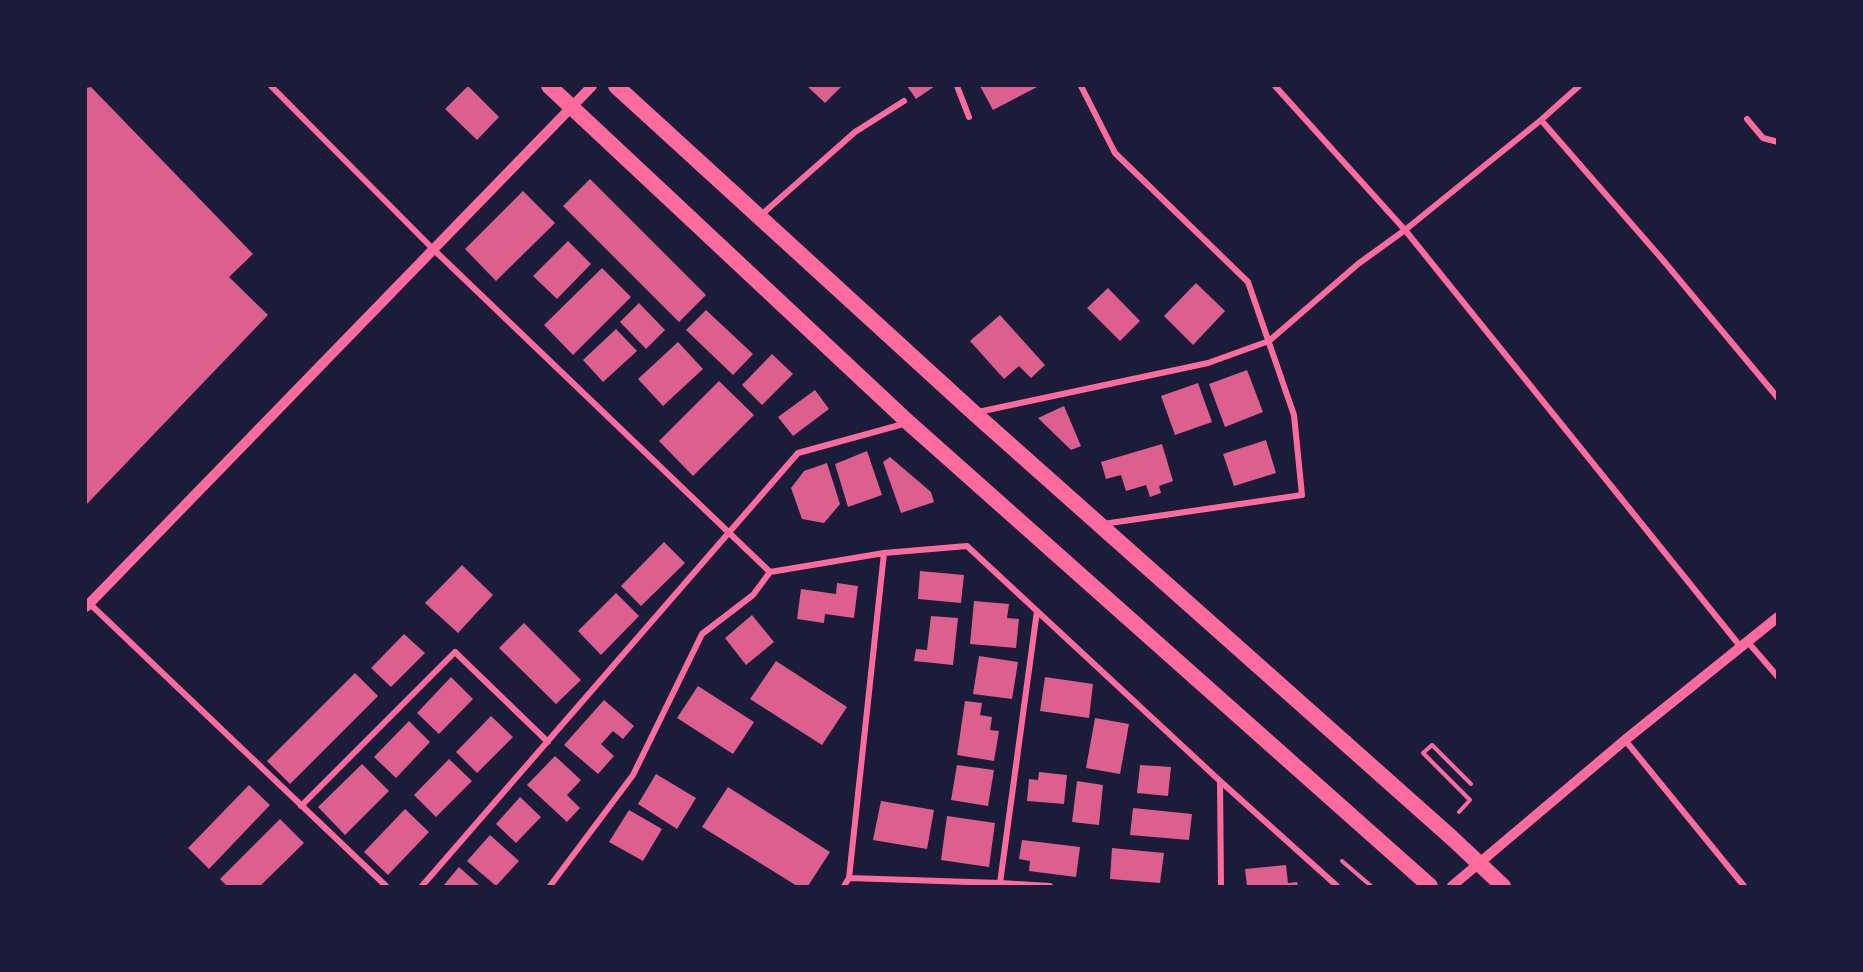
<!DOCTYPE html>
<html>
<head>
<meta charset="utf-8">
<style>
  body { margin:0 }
  #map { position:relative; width:1863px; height:972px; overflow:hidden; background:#1b1b3a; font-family:Helvetica,sans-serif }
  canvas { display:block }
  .frame { position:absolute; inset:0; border:87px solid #1b1b3a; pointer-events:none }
</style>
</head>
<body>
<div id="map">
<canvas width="1863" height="972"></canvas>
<div class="frame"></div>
</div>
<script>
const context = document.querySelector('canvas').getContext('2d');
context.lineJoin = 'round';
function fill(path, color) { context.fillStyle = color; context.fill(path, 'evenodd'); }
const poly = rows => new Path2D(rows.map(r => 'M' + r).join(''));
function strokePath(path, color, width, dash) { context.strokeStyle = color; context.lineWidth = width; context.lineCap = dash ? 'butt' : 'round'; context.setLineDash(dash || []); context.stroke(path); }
fill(poly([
  [468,86,499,117,477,140,445,109],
  [807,86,842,86,825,103],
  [907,86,935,86,916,99],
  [980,86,1039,86,993,110],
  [91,87,253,254,229,277,268,315,86,505,86,88],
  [590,179,706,295,679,322,563,206],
  [523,191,555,223,496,281,465,249],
  [568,241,591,264,557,299,533,276],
  [602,268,631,297,573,355,544,325],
  [1196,283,1225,311,1193,345,1164,316],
  [1108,288,1140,321,1120,341,1087,308],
  [639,303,665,330,646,349,620,322],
  [706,310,753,354,733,375,686,330],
  [1000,315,1045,365,1031,378,1019,366,1004,379,970,341],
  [616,329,637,351,603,382,583,360],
  [678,342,703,369,663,406,638,379],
  [772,354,793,374,762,405,742,385],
  [1247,370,1263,412,1225,427,1209,384],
  [719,381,754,415,693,476,659,441],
  [1198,383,1212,422,1175,435,1161,396],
  [815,390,829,409,793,436,778,417],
  [1064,406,1081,446,1071,450,1038,418],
  [1266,440,1276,473,1234,486,1223,454],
  [1162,444,1173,481,1159,486,1161,493,1150,497,1146,485,1126,491,1121,475,1106,479,1101,462],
  [867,451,882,495,848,507,835,464],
  [890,457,931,492,934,502,901,513,883,462],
  [827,463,840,504,824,523,802,519,791,488,804,471],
  [664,542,685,563,641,606,621,586],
  [462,565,493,595,458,633,425,603],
  [920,571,964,575,961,603,918,599],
  [837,583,858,586,854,618,825,614,824,623,797,619,801,589,836,594],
  [616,593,639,616,601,655,578,631],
  [974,601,1009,604,1007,618,1019,619,1016,648,970,644],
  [752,615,774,642,746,665,725,638],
  [931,616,958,618,953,665,914,661,916,649,927,650],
  [524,623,581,680,556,704,499,648],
  [404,634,425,653,391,687,371,668],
  [979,656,1018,662,1012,699,973,694],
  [776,661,847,707,822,745,750,699],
  [355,673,378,696,290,784,267,761],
  [451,677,473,699,439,734,417,713],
  [1045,677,1093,684,1089,718,1040,711],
  [698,686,754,722,733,754,677,718],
  [604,700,634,726,623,739,613,731,601,744,614,756,598,774,564,745],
  [965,701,982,703,980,715,992,717,990,730,999,731,994,761,957,755],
  [491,716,513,737,477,773,456,752],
  [1095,718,1129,724,1120,774,1086,768],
  [409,721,430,742,396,778,374,757],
  [555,756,581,780,567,795,580,808,567,822,527,785],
  [449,759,472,781,436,817,414,795],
  [362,764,389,791,345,835,318,807],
  [957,765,994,770,988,806,951,800],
  [1140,765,1171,767,1168,796,1137,793],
  [1039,772,1067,775,1064,804,1027,801,1029,779,1038,780],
  [656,774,696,798,677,829,638,804],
  [1077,781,1103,785,1099,825,1072,822],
  [249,785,270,805,209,869,188,848],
  [728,787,830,852,808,886,797,886,702,827],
  [520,797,541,817,516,843,496,824],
  [881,801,934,810,927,849,873,840],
  [1133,808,1192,814,1189,840,1130,835],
  [405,809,429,832,388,875,364,852],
  [629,810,662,829,643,861,609,842],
  [947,816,995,823,989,867,941,860],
  [280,819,304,843,260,886,227,886,220,879],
  [490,835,519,861,496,886,467,861],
  [1022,840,1080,847,1076,877,1029,871,1030,861,1019,859],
  [1112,848,1164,853,1160,883,1110,879],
  [1286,865,1288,883,1297,882,1298,886,1247,886,1245,869],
  [459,867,480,886,443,886]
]), '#dd5f8e');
strokePath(poly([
  [1459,812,1470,800,1423,753,1432,745,1471,784],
  [1342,861,1371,886]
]), '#ff6b9d', 4);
strokePath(poly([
  [271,86,433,249,770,572],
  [957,86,969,117],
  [1081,86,1115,153,1248,282,1294,415,1302,495,1103,524],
  [1275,86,1405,230,1740,646],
  [1747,119,1763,138,1778,142],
  [1541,120,1662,259,1778,398],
  [760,216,855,132,904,101],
  [978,412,1208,363,1269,341,1358,264,1405,230,1541,120,1579,86],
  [89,603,386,886],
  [1747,641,1778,677],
  [1625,740,1744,886],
  [1220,781,1221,886],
  [301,806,455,652,548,742],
  [849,878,1000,883,1050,886],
  [1000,883,1037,611],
  [422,886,798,453,907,423],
  [550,886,633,775,702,634,753,595,770,572,884,553,967,546,1220,781,1337,886],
  [844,886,849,878,884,553]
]), '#ff6b9d', 6);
strokePath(poly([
  [86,607,592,86],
  [1452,886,1625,740,1778,617]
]), '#ff6b9d', 10);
strokePath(poly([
  [549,86,909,423,1430,886],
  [616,86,974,413,1452,838,1503,886]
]), '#ff6b9d', 16);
</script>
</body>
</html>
